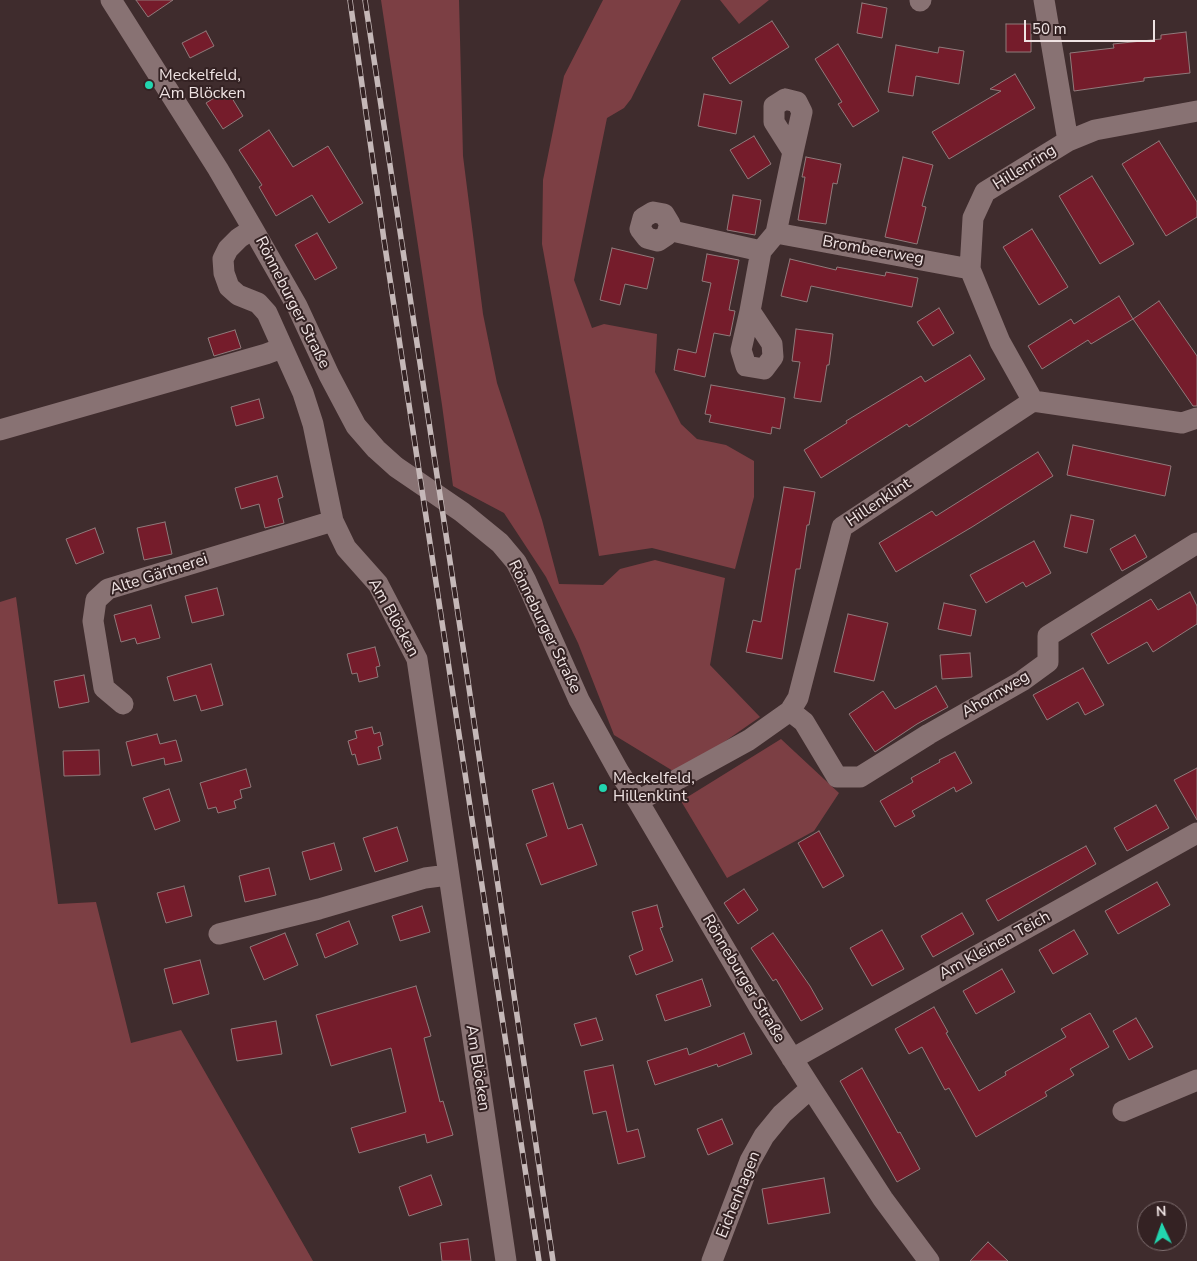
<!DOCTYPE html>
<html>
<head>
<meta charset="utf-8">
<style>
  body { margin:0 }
  #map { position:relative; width:1197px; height:1261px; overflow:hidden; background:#3f2c2d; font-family:"Nunito Sans",sans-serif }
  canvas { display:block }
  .north { position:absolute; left:1137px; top:1201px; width:50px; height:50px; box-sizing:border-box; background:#342223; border:1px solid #7f6f70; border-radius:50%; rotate:357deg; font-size:14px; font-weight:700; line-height:20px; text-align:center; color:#efe3e3 }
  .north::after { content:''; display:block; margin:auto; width:18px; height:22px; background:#22d5af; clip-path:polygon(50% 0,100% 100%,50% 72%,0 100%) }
  .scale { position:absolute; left:1024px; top:20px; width:131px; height:22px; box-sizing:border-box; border:2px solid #efe3e3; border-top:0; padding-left:6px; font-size:15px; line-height:18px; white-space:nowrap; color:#efe3e3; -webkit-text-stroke:4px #342223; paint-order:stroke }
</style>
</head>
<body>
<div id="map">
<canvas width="1197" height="1261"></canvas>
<div class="north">N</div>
<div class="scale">50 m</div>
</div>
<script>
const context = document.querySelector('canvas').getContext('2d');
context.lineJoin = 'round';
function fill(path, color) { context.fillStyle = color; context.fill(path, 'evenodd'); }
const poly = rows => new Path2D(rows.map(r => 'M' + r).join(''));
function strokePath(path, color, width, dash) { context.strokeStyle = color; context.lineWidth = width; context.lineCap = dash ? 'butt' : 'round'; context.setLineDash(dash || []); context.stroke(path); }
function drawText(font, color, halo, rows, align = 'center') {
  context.font = font + ' "Nunito Sans",sans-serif'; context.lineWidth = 4; context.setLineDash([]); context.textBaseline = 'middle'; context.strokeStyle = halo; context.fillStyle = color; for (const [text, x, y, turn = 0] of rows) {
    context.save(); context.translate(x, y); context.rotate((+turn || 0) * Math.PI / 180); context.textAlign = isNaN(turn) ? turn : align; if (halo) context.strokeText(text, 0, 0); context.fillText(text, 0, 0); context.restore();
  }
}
fill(poly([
  [381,0,459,0,463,156,483,314,497,383,542,520,559,584,603,585,620,569,655,560,725,578,710,665,760,717,678,774,614,735,578,643,546,577,504,513,453,486,442,405],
  [603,0,681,0,631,99,624,108,607,118,574,280,592,328,604,324,657,334,655,372,681,424,697,439,726,445,754,461,754,497,735,569,652,548,599,556,542,244,543,180,564,76],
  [720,0,769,0,739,24],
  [16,597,58,904,96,902,131,1043,181,1030,313,1261,0,1261,0,602],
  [781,739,839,793,814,831,727,878,681,801]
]), '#7c3f44');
const building = poly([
  [136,0,173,0,148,17,136,0],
  [862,3,887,8,882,38,857,33,862,3],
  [772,21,789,47,730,84,712,58,772,21],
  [1006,24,1031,24,1031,52,1006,52,1006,24],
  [206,31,214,46,190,58,182,43,206,31],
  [1186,32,1190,73,1144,78,1144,81,1074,91,1070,53,1114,48,1113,44,1161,39,1161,35,1186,32],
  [838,44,879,111,853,127,838,104,842,102,815,59,838,44],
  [896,45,938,53,939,47,964,51,959,84,916,76,913,96,888,92,896,45],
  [1015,74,1035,108,949,159,932,132,1001,91,990,89,1015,74],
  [227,90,243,116,223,129,206,103,227,90],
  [704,94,742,101,736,134,698,126,704,94],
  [269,130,293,167,328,146,363,203,329,223,312,195,276,216,259,187,262,185,239,150,269,130],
  [754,136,771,164,748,179,730,150,754,136],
  [1159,141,1197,202,1197,217,1166,236,1122,164,1159,141],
  [806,157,841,164,837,184,833,183,826,224,798,220,805,177,802,177,806,157],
  [903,157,933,165,922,206,926,207,917,244,885,237,903,157],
  [1092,176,1134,244,1100,264,1059,196,1092,176],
  [733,195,761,200,755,235,727,230,733,195],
  [1032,229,1068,287,1039,305,1003,247,1032,229],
  [317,233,337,268,315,280,295,245,317,233],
  [612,248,654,258,647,289,625,284,620,305,600,300,612,248],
  [707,254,739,260,729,310,735,311,730,336,714,333,705,377,674,370,678,349,696,353,711,283,702,281,707,254],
  [790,259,836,270,837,267,885,276,886,272,918,278,912,307,811,286,807,302,781,296,790,259],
  [1119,296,1133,319,1091,344,1088,340,1042,369,1028,346,1071,319,1074,324,1119,296],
  [1159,301,1197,356,1197,406,1193,406,1133,319,1159,301],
  [939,308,954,333,933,346,917,322,939,308],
  [796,329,833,334,829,365,827,365,821,402,794,398,800,362,792,361,796,329],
  [235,330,241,348,214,356,208,338,235,330],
  [970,355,985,379,909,427,907,424,821,478,804,450,847,423,846,421,921,376,925,382,970,355],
  [711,385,785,398,780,429,772,427,771,434,709,422,711,415,705,414,711,385],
  [259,399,264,418,236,426,231,407,259,399],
  [1073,445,1171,466,1165,496,1067,475,1073,445],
  [1038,452,1053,476,972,527,896,572,879,543,932,511,936,516,1038,452],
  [277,476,283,497,278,499,284,523,265,528,259,504,241,509,235,488,277,476],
  [784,487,815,492,809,525,807,525,800,569,796,569,782,659,746,652,753,620,761,622,784,487],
  [1071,515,1094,520,1087,553,1064,547,1071,515],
  [165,522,172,554,144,560,137,528,165,522],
  [95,528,104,553,76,564,66,539,95,528],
  [1135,535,1147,557,1122,571,1110,549,1135,535],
  [1034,541,1051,573,1026,587,1023,582,986,603,970,575,1034,541],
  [217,588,224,615,192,623,185,596,217,588],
  [1190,592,1197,606,1197,624,1153,652,1147,642,1108,664,1091,634,1151,599,1158,610,1190,592],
  [944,603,976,610,971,636,938,629,944,603],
  [151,605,160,638,137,644,135,638,121,642,114,615,151,605],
  [848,614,888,623,874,681,834,672,848,614],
  [375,647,380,666,376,667,378,677,359,682,357,673,352,674,347,654,375,647],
  [970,653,972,677,942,679,940,655,970,653],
  [211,664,223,705,201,711,196,695,174,701,167,677,211,664],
  [1083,668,1104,705,1085,715,1078,702,1047,720,1033,695,1083,668],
  [84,675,89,702,59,708,54,681,84,675],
  [936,686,948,707,917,724,875,752,849,714,883,691,895,709,936,686],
  [372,727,374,734,380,732,383,745,378,747,381,759,358,765,355,754,352,755,348,741,357,738,355,731,372,727],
  [157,734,160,744,176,740,182,761,165,765,164,758,132,766,126,742,157,734],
  [99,750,100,775,64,776,63,751,99,750],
  [955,752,972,783,956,792,954,787,912,811,915,816,895,827,880,801,913,782,911,778,940,762,939,760,955,752],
  [1197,768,1197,820,1174,780,1197,768],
  [246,769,251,787,240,790,242,798,234,801,236,808,218,813,216,807,208,809,200,783,246,769],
  [553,783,568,829,582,824,597,865,541,885,526,844,547,836,532,790,553,783],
  [169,789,180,821,155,830,143,798,169,789],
  [1156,805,1169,828,1127,851,1114,828,1156,805],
  [397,827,408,861,375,872,363,838,397,827],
  [819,831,844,876,823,888,798,843,819,831],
  [334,843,342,870,310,880,302,852,334,843],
  [1086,846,1096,864,998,921,986,900,1086,846],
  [269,868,276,895,245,902,239,876,269,868],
  [1157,882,1170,905,1118,934,1105,911,1157,882],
  [184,886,192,916,166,923,157,893,184,886],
  [744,889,758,910,738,924,724,903,744,889],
  [657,905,663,927,660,928,673,961,636,975,629,956,643,950,632,912,657,905],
  [422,906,430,932,400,941,392,916,422,906],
  [962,913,974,934,933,957,921,936,962,913],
  [349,921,358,944,325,958,316,934,349,921],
  [882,930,904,969,872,986,850,948,882,930],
  [1074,930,1088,954,1053,974,1039,950,1074,930],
  [285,933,298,965,264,980,250,947,285,933],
  [773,933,810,986,823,1009,801,1021,776,979,773,981,751,948,773,933],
  [200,960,209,994,173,1004,164,969,200,960],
  [1002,969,1015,992,976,1014,963,991,1002,969],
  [702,979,711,1006,665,1021,656,995,702,979],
  [416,986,431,1036,424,1038,440,1102,443,1101,453,1135,427,1143,425,1134,359,1153,351,1128,406,1112,391,1048,331,1066,316,1015,416,986],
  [934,1007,948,1032,946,1033,979,1091,1006,1075,1005,1072,1066,1037,1061,1029,1090,1013,1109,1047,1070,1069,1074,1075,1045,1092,1047,1096,976,1137,949,1088,945,1090,922,1047,909,1054,895,1029,934,1007],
  [596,1018,603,1040,581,1046,574,1024,596,1018],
  [1136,1018,1153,1047,1129,1060,1113,1031,1136,1018],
  [276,1021,282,1054,237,1061,231,1029,276,1021],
  [744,1033,752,1054,718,1067,717,1064,655,1085,647,1061,687,1048,689,1055,744,1033],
  [613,1065,627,1132,638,1129,645,1157,618,1164,606,1111,593,1114,584,1071,613,1065],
  [862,1068,898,1133,900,1132,920,1169,897,1182,840,1081,862,1068],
  [722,1119,733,1144,708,1155,697,1129,722,1119],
  [431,1175,442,1205,409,1216,399,1187,431,1175],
  [824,1178,830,1213,768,1224,762,1189,824,1178],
  [468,1239,471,1261,442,1261,440,1243,468,1239],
  [988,1242,1008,1261,970,1261,988,1242]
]);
fill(building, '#751c2b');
strokePath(building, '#907a7b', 1);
strokePath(poly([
  [111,0,218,169,253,229,297,306,329,375,356,426,376,449,396,467,462,512,500,543,516,562,526,581,579,700,619,772,638,801,758,1005,811,1088,883,1199,929,1261],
  [1044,0,1068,141],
  [920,1,921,0],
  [785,99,797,102,802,112,793,152,774,122,774,106,785,99],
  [793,152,776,233,970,269],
  [253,229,239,238,228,249,223,259,224,273,229,287,238,295,258,303,267,313,303,393,313,424,333,521,346,548,378,584,417,659,506,1261],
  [668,230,670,224,664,214,653,212,643,218,640,229,647,238,658,241,667,235,668,230,761,251],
  [750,311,741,350,746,366,764,369,773,357,772,344,750,311,761,251,776,233],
  [1033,401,1000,342,970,269,973,218,985,192,1068,141,1095,130,1197,111],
  [0,430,266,354,282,348],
  [123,704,104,688,93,621,96,600,108,589,333,521],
  [790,711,804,722,837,777,860,777,929,734,1022,681,1048,662,1048,636,1197,543],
  [638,801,749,740,790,711,798,698,842,527,1033,401,1182,423,1197,418],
  [219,934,319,909,425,878,448,875],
  [792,1059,1197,833],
  [1123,1111,1197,1080],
  [712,1261,750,1161,764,1136,782,1114,811,1088]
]), '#887273', 21);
const rail = poly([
  [350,0,384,240,539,1261],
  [365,0,463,647,553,1261]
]);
strokePath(rail, '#c5b8b8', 5.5);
strokePath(rail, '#342223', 4, [11]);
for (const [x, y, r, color] of [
  [149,85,5,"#22d5af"],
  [603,788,5,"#22d5af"]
]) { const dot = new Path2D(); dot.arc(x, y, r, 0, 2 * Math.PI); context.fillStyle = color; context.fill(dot); strokePath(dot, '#342223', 2); }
drawText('16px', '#efe3e3', '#342223', [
  ["Meckelfeld,",159,76],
  ["Am Blöcken",159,94],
  ["Meckelfeld,",613,779],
  ["Hillenklint",613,797]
], 'left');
drawText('16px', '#efe3e3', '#342223', [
  ["Hillenring",1025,168,-32],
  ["Brombeerweg",873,251,10],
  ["Rönneburger Straße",292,303,63],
  ["Hillenklint",879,503,-34],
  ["Alte Gärtnerei",159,575,-18],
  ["Am Blöcken",393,618,61],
  ["Rönneburger Straße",544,627,64],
  ["Ahornweg",996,695,-31],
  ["Am Kleinen Teich",995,946,-29],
  ["Rönneburger Straße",743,979,59],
  ["Am Blöcken",477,1068,81],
  ["Eichenhagen",739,1195,-68]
]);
</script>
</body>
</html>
